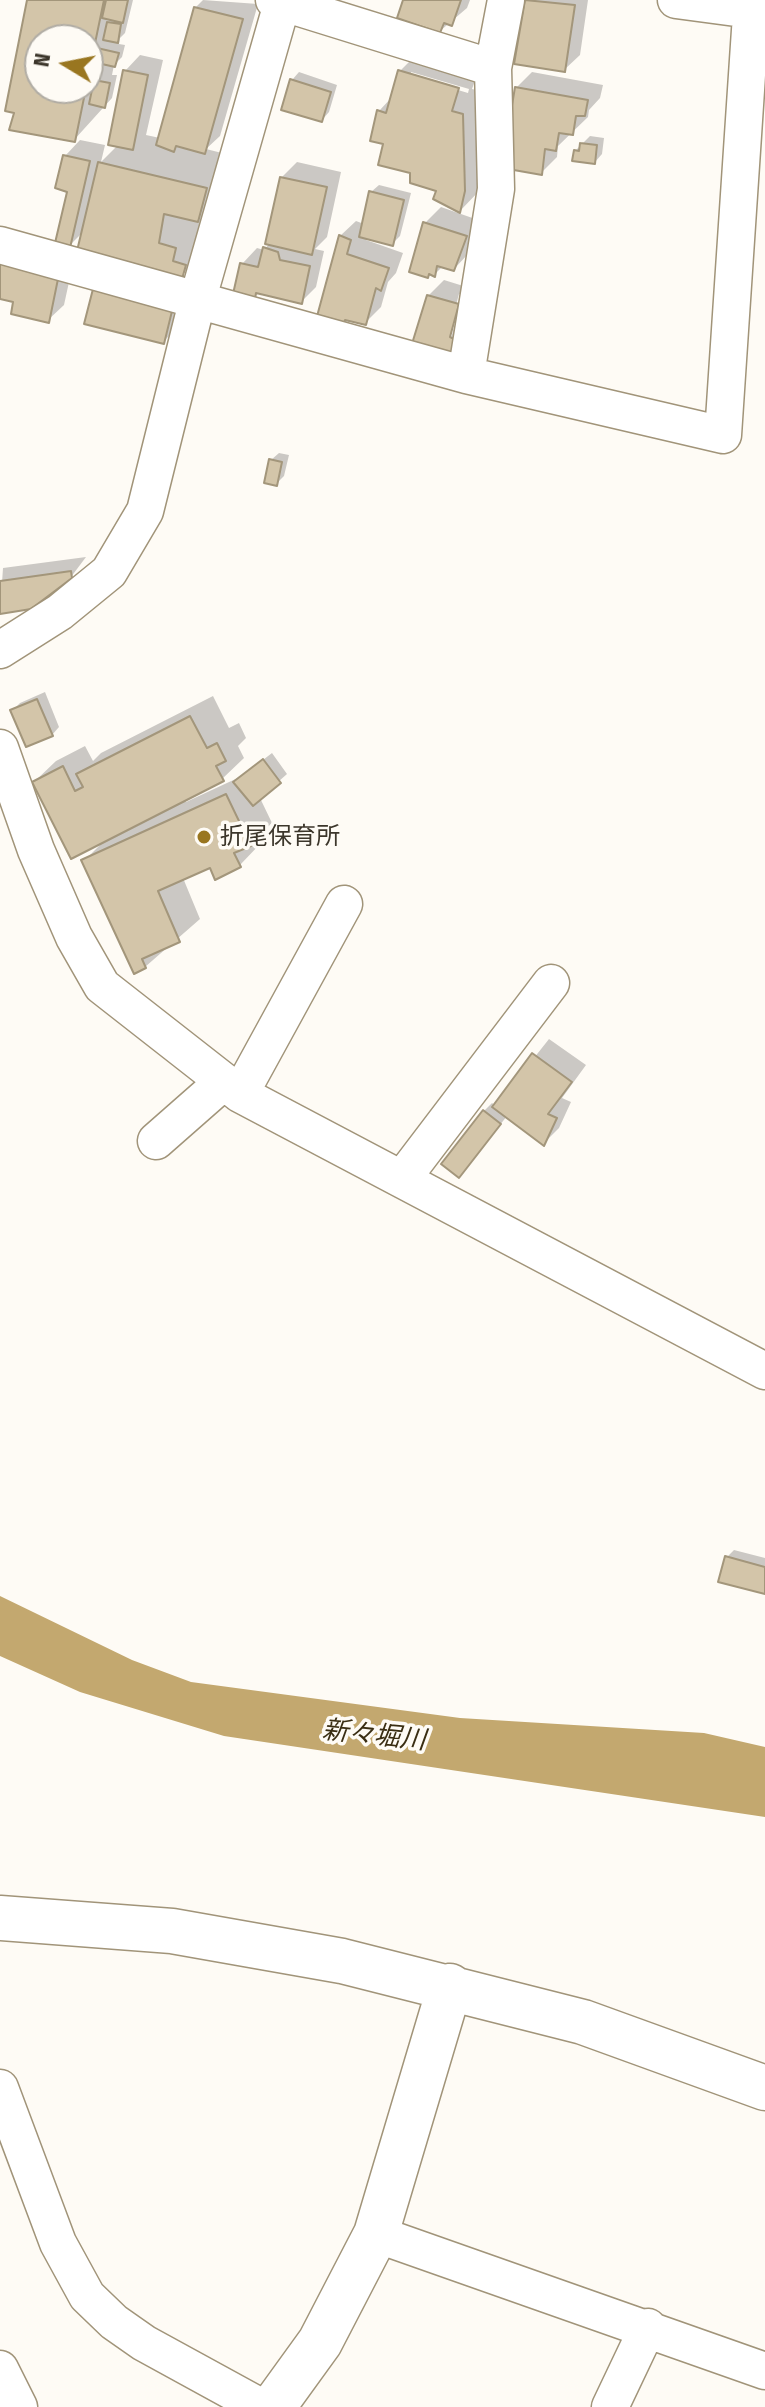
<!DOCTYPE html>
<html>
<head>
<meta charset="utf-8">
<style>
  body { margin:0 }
  #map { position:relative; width:765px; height:2407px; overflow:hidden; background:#fefbf5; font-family:"Fira Sans Condensed",sans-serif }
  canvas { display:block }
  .north { position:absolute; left:24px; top:24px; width:80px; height:80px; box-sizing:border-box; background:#fefbf5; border:2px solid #b0aca4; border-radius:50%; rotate:280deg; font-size:22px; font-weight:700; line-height:32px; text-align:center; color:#3c362b }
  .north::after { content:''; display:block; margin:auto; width:28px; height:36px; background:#997620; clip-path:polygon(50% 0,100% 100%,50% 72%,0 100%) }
</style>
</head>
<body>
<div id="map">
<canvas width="765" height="2407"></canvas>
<div class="north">N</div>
</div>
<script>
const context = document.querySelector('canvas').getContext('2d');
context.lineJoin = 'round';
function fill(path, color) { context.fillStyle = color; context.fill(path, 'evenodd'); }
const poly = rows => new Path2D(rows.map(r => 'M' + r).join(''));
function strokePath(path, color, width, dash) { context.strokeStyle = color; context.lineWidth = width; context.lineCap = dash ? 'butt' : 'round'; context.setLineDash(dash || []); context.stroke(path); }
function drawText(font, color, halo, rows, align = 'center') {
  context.font = font + ' "Fira Sans Condensed","Noto Sans JP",sans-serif'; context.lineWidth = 7; context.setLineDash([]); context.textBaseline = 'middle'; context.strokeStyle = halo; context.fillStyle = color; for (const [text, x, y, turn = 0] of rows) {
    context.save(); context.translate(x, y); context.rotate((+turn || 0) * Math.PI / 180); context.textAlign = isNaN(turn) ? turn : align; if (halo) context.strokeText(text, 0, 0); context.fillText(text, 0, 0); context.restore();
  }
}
fill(poly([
  [0,1596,132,1660,191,1682,460,1718,704,1733,765,1747,765,1817,224,1736,80,1692,0,1656]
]), '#c3a86f');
fill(poly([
  [29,0,133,0,125,33,120,38,119,44,125,45,122,57,114,65,112,75,117,75,112,98,74,140,16,111],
  [40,40,88,40,88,88,40,88],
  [203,0,258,4,220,136,206,149,238,157,229,188,202,216,206,217,213,245,181,276,84,231,70,245,69,191,65,156,80,140,105,145,101,162,118,145,125,71,140,55,163,60,146,135,160,138,195,8],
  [405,0,470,0,467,8,440,31],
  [527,0,588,0,580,55,564,70,517,63],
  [422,49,480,66,472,89,484,92,481,189,460,211,439,189,412,171,385,143,379,111,392,97,400,71],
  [411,72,469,89,468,93,411,76],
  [299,72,337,85,329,112,322,120,292,80],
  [532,72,603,85,600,98,589,110,588,117,558,146,557,157,541,173,516,88],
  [590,136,604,138,602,154,595,162,575,151],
  [297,162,341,172,327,237,315,249,324,251,316,287,301,302,259,292,254,297,242,264,257,248,264,250,270,243,281,178],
  [379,185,411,193,400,236,392,244,367,237,366,240,403,253,396,273,388,282,381,307,365,323,349,319,342,326,340,236,356,221,364,224,371,192],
  [441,207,481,221,469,253,454,269,443,266,435,274,425,223],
  [74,259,64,305,48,320,15,301,0,297],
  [444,280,473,289,451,356,428,296],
  [459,294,463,295,451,338,447,338],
  [187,292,179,326,163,342,87,322],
  [279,453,289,455,284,476,276,484,271,460],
  [86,557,71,577,0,612,3,568],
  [45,692,59,727,52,735,12,711,20,703],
  [213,696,229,728,239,723,246,738,238,746,244,758,222,779,185,799,186,802,242,776,272,753,287,774,260,798,272,823,258,836,261,843,240,865,211,865,183,878,200,919,145,967,84,861,104,841,34,782,56,761,85,746,93,761,101,753],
  [549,1039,586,1065,562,1098,571,1102,559,1128,543,1144,507,1116,466,1168,484,1111,492,1103,496,1106],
  [734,1550,765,1558,765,1592,727,1557]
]), '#0003');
const building = poly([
  [27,0,104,0,88,77,88,40,40,40,40,88,86,88,75,142,9,130,14,113,5,111,27,0],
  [106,0,128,0,123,23,102,18,106,0],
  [403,0,461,0,452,26,444,23,440,33,397,18,403,0],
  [525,0,575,5,565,72,514,64,525,0],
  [194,7,243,19,205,154,176,146,174,152,156,145,194,7],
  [107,22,121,24,118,43,103,40,107,22],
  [97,48,119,53,115,67,93,62,97,48],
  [123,70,148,75,133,150,108,145,123,70],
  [398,70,459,88,452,111,463,114,465,191,460,213,433,199,436,191,410,183,410,173,378,165,383,144,370,141,377,110,386,113,398,70],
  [290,79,331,92,322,122,281,110,290,79],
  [94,80,110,83,105,108,89,104,94,80],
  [515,87,588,100,585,116,576,116,573,135,559,133,556,151,545,149,542,175,508,169,506,142,515,87],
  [580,143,597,145,595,164,572,161,574,150,579,151,580,143],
  [63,155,90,161,70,248,55,243,67,192,55,188,63,155],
  [98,162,207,188,198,222,164,214,159,243,176,248,173,261,186,265,182,279,77,251,98,162],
  [280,177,327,187,312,255,265,244,280,177],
  [369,191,404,200,393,246,359,237,369,191],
  [423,222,467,236,454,271,437,266,435,277,429,274,428,278,409,272,423,222],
  [339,235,351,240,347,254,389,268,381,291,376,288,366,325,345,320,342,328,316,320,339,235],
  [263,247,278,252,280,260,310,266,302,304,256,293,255,299,233,294,240,263,258,267,263,247],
  [0,260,59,274,49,323,11,314,13,302,0,299,0,260],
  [94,285,173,307,164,344,84,324,94,285],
  [427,295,459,304,450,337,456,340,452,358,411,347,427,295],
  [269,459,282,462,277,486,264,483,269,459],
  [71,571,72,578,31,609,0,614,0,581,71,571],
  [37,699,53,736,26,747,10,710,37,699],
  [190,716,207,748,217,743,226,761,216,766,224,781,71,859,32,782,63,766,75,791,83,787,76,774,190,716],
  [263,759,281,783,253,806,233,782,263,759],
  [226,794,251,846,234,853,241,867,215,880,210,868,158,891,180,942,142,959,146,968,134,974,81,860,226,794],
  [532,1053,572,1082,548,1114,557,1118,544,1146,492,1107,532,1053],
  [483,1110,501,1124,459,1178,441,1164,483,1110],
  [725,1556,765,1567,765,1594,718,1582,725,1556]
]);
fill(building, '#d3c5a9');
strokePath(building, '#a3967b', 2);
const minor = poly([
  [274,0,493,68],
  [676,0,751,10],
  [0,245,466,375,723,435,752,0],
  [466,375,496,189,493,68,506,0],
  [0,650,60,612,109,572,145,511,198,298,283,0],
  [0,748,36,850,74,937,102,986,240,1094,765,1371],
  [240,1094,344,904],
  [156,1141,222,1083],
  [402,1179,551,983],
  [0,2088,58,2243,87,2296,114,2322,144,2343,261,2407],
  [376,2234,765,2371],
  [0,2369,19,2407],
  [610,2407,648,2327]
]);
const tertiary = poly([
  [0,1918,172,1931,342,1961,583,2022,765,2088],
  [273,2407,320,2342,376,2234,450,1986]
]);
strokePath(minor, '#a19479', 39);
strokePath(tertiary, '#a19479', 47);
strokePath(minor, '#fff', 36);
strokePath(tertiary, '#fff', 44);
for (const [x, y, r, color] of [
  [204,837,8,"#997620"]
]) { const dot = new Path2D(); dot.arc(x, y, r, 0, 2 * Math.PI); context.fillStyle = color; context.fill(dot); strokePath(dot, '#fefbf5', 3); }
drawText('24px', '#3c362b', '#fefbf5', [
  ["折尾保育所",220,837]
], 'left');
drawText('italic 26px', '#3a2e13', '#fefbf5', [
  ["新々堀川",374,1736,6]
]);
</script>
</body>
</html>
